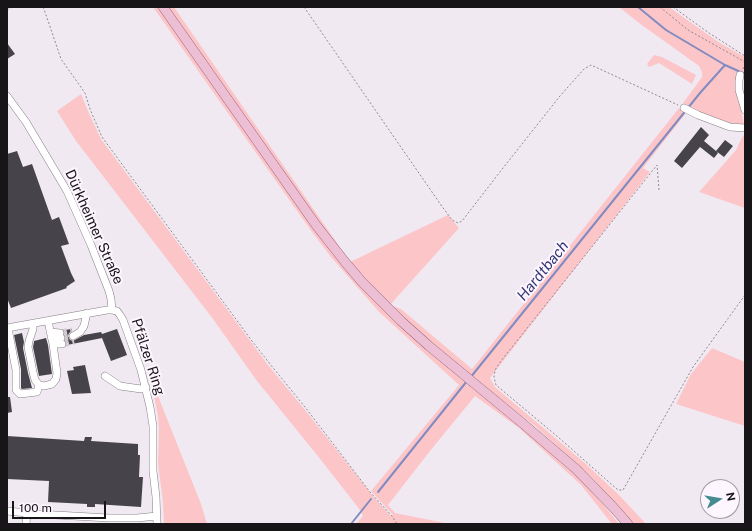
<!DOCTYPE html>
<html>
<head>
<meta charset="utf-8">
<style>
  body { margin:0 }
  #map { position:relative; width:752px; height:531px; overflow:hidden; background:#f1e9f1; font-family:"Public Sans",sans-serif }
  canvas { display:block }
  .frame { position:absolute; inset:0; border:8px solid #181518; pointer-events:none }
  .north { position:absolute; left:700px; top:479px; width:40px; height:40px; box-sizing:border-box; background:#fef6ff; border:1px solid #a29ca3; border-radius:50%; rotate:78deg; font-size:11px; font-weight:700; line-height:16px; text-align:center; color:#181518 }
  .north::after { content:''; display:block; margin:auto; width:14px; height:18px; background:#458c92; clip-path:polygon(50% 0,100% 100%,50% 72%,0 100%) }
  .scale { position:absolute; left:12px; top:501px; width:94px; height:18px; box-sizing:border-box; border:2px solid #181518; border-top:0; padding-left:5px; font-size:12px; line-height:14px; white-space:nowrap; color:#181518; -webkit-text-stroke:3px #fef6ff; paint-order:stroke }
</style>
</head>
<body>
<div id="map">
<canvas width="752" height="531"></canvas>
<div class="frame"></div>
<div class="north">N</div>
<div class="scale">100 m</div>
</div>
<script>
const context = document.querySelector('canvas').getContext('2d');
context.lineJoin = 'round';
function fill(path, color) { context.fillStyle = color; context.fill(path, 'evenodd'); }
const poly = rows => new Path2D(rows.map(r => 'M' + r).join(''));
function strokePath(path, color, width, dash) { context.strokeStyle = color; context.lineWidth = width; context.lineCap = dash ? 'butt' : 'round'; context.setLineDash(dash || []); context.stroke(path); }
function drawText(font, color, halo, rows, align = 'center') {
  context.font = font + ' "Public Sans",sans-serif'; context.lineWidth = 4; context.setLineDash([]); context.textBaseline = 'middle'; context.strokeStyle = halo; context.fillStyle = color; for (const [text, x, y, turn = 0] of rows) {
    context.save(); context.translate(x, y); context.rotate((+turn || 0) * Math.PI / 180); context.textAlign = isNaN(turn) ? turn : align; if (halo) context.strokeText(text, 0, 0); context.fillText(text, 0, 0); context.restore();
  }
}
fill(poly([
  [153,7,159,7,342,264,565,463,591,489,619,524,612,524,581,485,519,428,475,396,430,451,388,505,395,513,450,524,356,524,363,516,360,510,317,455,257,381,213,319,76,141,57,111,81,94,88,111,101,139,268,365,301,405,373,496,391,516,393,515,371,491,459,385,379,312,331,257,312,232],
  [167,7,174,7,350,262,448,215,459,228,390,305,401,309,472,369,679,108,686,113,643,168,650,172,490,378,495,387,586,464,619,495,646,524,634,524,592,478,535,426,484,387,410,325,390,305,370,284,351,262,319,225,278,167],
  [619,7,669,7,720,43,745,57,745,77,738,74,736,75,736,87,741,108,744,125,731,125,695,113,683,103,702,77,702,72,699,66,639,23],
  [654,55,662,57,696,75,692,84,659,63,649,67,647,64],
  [743,135,745,140,745,208,699,192,736,150],
  [712,348,745,362,745,426,676,404,691,374],
  [150,376,201,504,207,524,164,524,163,502,158,464,159,428,158,416]
]), '#fcc6c9');
strokePath(poly([
  [638,7,666,30,725,65,745,74],
  [470,378,700,93,725,65],
  [378,492,467,381],
  [351,524,371,499]
]), '#828bc1', 2);
fill(poly([
  [7,43,15,54,7,59],
  [701,127,709,135,704,141,716,151,725,140,733,146,724,157,716,151,718,153,714,158,700,147,682,168,674,161],
  [17,151,23,167,32,164,52,220,59,217,69,244,61,246,71,273,75,281,66,287,67,288,11,308,7,298,7,154],
  [72,329,72,331,69,333,68,336,70,340,73,341,84,335,101,332,102,334,117,329,127,355,111,361,102,338,67,345,65,340,66,338,64,330],
  [22,333,24,342,23,348,28,373,32,388,22,389,21,388,21,369,14,335],
  [46,338,48,345,52,374,39,376,33,347,34,342,34,341],
  [85,365,91,393,72,394,67,371,74,370,73,367],
  [7,397,10,397,12,412,7,413],
  [7,436,84,441,85,437,92,437,91,441,138,444,138,455,140,455,139,477,143,477,141,507,95,504,95,507,87,507,87,504,48,502,49,481,7,479]
]), '#46434b');
strokePath(poly([
  [60,333,72,331],
  [61,338,73,336],
  [62,344,74,341]
]), '#d0c9d0', 7, [7, 3.5]);
const minor = poly([
  [740,75,739,81,739,90,745,110],
  [7,96,26,122,67,191,91,245,109,291,111,299,112,310],
  [684,108,698,115,730,127,745,128],
  [33,324,33,329,29,341,28,347,33,372,35,380,39,385,44,386,52,384,56,379,57,373,53,344,48,321],
  [7,328,107,310,112,310,117,311,120,315,123,320,141,370,150,407,153,426,153,471,156,497,157,524],
  [8,328,16,370,16,390,20,394,37,392,39,385],
  [50,332,60,333],
  [73,336,80,332,84,326,87,313],
  [51,337,61,338],
  [53,344,62,344],
  [105,376,120,386,141,389,146,387],
  [7,511,38,514,109,518,137,518,157,516],
  [26,524,27,513]
]);
const major = poly([
  [163,7,316,225,345,262,362,282,401,321,429,346,521,422,576,469,613,507,628,524]
]);
strokePath(minor, '#867f86', 8);
strokePath(major, '#996880', 10);
strokePath(poly([
  [43,7,45,12,61,59,85,93,90,109,102,137,252,341,270,364,305,407,370,492,392,516,397,524],
  [304,7,441,205,452,220,458,223,462,221,503,168,560,96,584,69,591,65,678,105],
  [660,7,688,30,745,62],
  [673,7,709,33,745,56],
  [7,10,12,7],
  [743,69,745,64],
  [659,190,657,165,501,361,495,370,494,377,496,385,558,437,618,490,623,490,693,367,745,295]
]), '#8f898f', 1, [2, 2]);
strokePath(minor, '#fff', 7);
strokePath(major, '#ecbfd4', 9);
drawText('14px', '#181518', '#fef6ff', [
  ["Dürkheimer Straße",94,227,66],
  ["Pfälzer Ring",148,357,72]
]);
drawText('italic 15px', '#2f3476', '#fef6ff', [
  ["Hardtbach",543,271,-51]
]);
</script>
</body>
</html>
